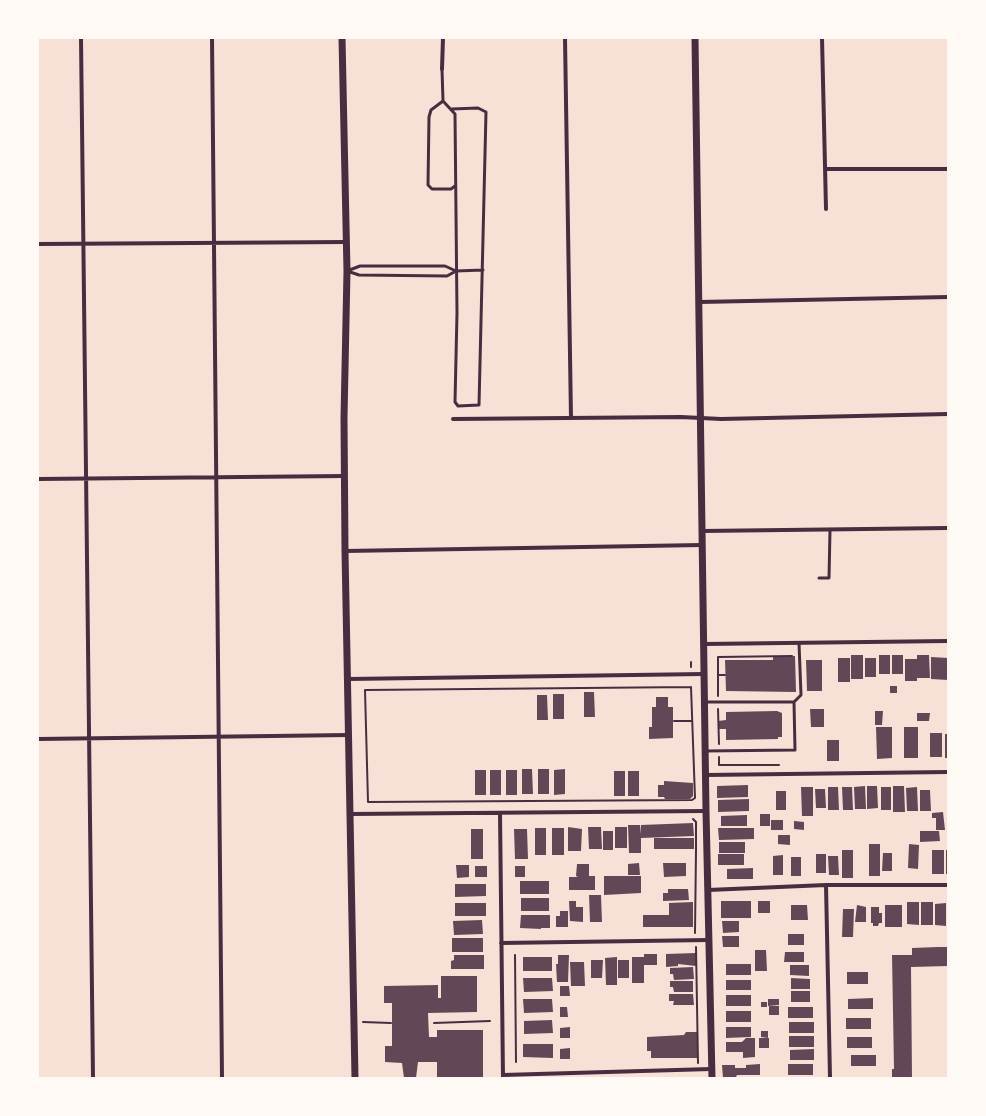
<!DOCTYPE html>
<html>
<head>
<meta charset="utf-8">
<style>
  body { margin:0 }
  #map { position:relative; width:986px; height:1116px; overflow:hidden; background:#f7e1d7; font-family:Commissioner,sans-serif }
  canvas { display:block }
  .frame { position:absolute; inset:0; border:39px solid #fffaf5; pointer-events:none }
</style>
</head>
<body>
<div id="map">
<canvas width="986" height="1116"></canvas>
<div class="frame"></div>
</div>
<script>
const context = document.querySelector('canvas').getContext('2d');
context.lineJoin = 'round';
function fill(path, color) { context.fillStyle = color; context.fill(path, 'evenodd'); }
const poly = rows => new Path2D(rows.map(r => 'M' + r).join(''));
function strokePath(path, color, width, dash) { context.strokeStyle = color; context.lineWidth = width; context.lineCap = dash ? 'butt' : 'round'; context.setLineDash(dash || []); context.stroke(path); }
fill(poly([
  [851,655,863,655,863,679,851,679],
  [879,655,890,655,890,674,879,674],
  [892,655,903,655,903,674,892,674],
  [917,655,929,655,930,678,917,678,917,681,905,681,905,659,917,659],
  [795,656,796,692,726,691,725,660,773,660,773,657],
  [931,657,948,658,948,680,931,679],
  [838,658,850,658,850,682,838,682],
  [865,658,876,658,876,677,865,677],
  [806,660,822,660,822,691,807,691],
  [890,686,897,686,897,693,890,693],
  [584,692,594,692,595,717,584,717],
  [553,694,564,694,564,719,553,719],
  [537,695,547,695,548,720,537,720],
  [656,697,668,697,668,707,673,707,673,738,649,739,649,727,652,727,652,707,656,707],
  [810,709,824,709,824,727,811,727],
  [777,711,782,713,782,737,778,737,778,739,726,740,726,729,718,729,718,721,726,720,726,712],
  [875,711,883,711,882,725,875,725],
  [917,713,930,713,929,721,917,721],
  [876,727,892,727,892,758,877,759],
  [904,727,918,727,918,758,904,758],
  [930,733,942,733,942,757,930,757],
  [945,734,948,734,948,758,945,758],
  [827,740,839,740,839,761,827,761],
  [522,769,532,769,533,794,522,794],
  [538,769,549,769,549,794,538,794],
  [565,769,565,794,554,795,554,770],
  [475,770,486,770,486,795,475,795],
  [490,770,501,770,501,795,490,795],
  [506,770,517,770,517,795,506,795],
  [614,771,625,771,625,796,614,796],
  [628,771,639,771,639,796,628,796],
  [664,781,693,783,693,796,690,799,665,799,664,797,658,797,658,785,664,785],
  [748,785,748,797,717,798,717,786],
  [865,786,866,809,855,809,854,787],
  [867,786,877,786,878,808,867,809],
  [893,786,904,786,905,812,893,812],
  [801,787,813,787,813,816,802,816],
  [828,787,838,787,839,810,828,810],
  [842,787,852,787,853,810,843,810],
  [881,787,891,787,891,810,881,810],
  [917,787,918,811,907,811,906,788],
  [815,789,825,789,826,808,816,808],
  [920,790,930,790,931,811,920,811],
  [776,791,786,791,786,810,776,810],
  [749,799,749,811,718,812,718,800],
  [943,812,945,830,936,830,936,818,932,818,932,813],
  [760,814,770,814,770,826,760,826],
  [747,815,747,826,721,826,721,816],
  [771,820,783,820,783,830,771,830],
  [794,821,804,822,804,830,794,829],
  [693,823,694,836,641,838,641,853,629,853,628,825,640,825,641,834,641,825],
  [568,827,582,829,581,851,568,851],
  [588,827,601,827,602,849,589,849],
  [615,827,627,827,627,848,615,848],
  [535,828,546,828,546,855,535,855],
  [552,828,564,828,564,855,552,855],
  [718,828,754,828,754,839,719,840],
  [471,829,483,829,483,859,471,859],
  [514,829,527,829,528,859,515,859],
  [603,831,613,831,613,850,603,850],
  [920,831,939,831,940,841,920,842],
  [778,835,790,835,790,845,778,844],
  [654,838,694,838,694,849,654,849],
  [719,842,745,842,745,853,719,853],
  [869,844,880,844,880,876,869,876],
  [909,844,919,845,918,869,908,868],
  [842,850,853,850,853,878,842,878],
  [932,850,944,850,944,874,932,874],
  [946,850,948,850,948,874,946,874],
  [883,853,892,853,892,871,882,871],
  [718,854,744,854,744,865,718,865],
  [816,854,826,854,826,873,816,873],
  [783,855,783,875,773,875,773,856],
  [828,856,838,856,839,875,829,875],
  [791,857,801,857,801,876,791,876],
  [639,863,640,875,628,875,628,864],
  [663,863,686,863,686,876,664,877],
  [577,864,589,864,589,876,595,876,595,890,569,890,569,877,578,877,576,876],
  [456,865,469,865,469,877,457,878],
  [475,866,487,866,487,877,475,877],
  [515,866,525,866,525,877,515,877],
  [753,868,753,879,727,879,727,869],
  [604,876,641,876,641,893,604,895],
  [520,881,549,881,549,894,520,894],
  [455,884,486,884,486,896,455,897],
  [668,889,688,889,689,900,663,901,663,893,668,893],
  [589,895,601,895,602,922,590,922],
  [521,898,549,898,549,911,521,911],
  [569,901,576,901,576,907,583,907,583,922,570,921],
  [721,901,751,901,751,918,721,918],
  [758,901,770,901,770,913,758,913],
  [693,902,693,927,643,927,643,915,669,915,669,903],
  [907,902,919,902,919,925,907,924],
  [921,902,933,902,933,925,921,925],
  [455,903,486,903,486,916,455,916],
  [946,903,946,926,935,925,935,904],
  [791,905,807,905,808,920,791,920],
  [857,905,866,907,866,922,855,922],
  [885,905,902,905,902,927,885,927],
  [871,907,879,907,879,913,882,913,882,923,879,923,878,926,873,926,873,923,871,923],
  [843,909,854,909,853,937,842,937],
  [560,911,568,911,568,927,556,927,556,916,560,916],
  [521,915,550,915,550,928,541,928,541,929,520,928],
  [482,920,483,934,454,935,453,921],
  [722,921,739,921,739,932,723,933],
  [788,934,804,934,804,945,788,945],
  [722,936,739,936,739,947,723,947],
  [452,938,483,938,483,952,452,952],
  [938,947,948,947,948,966,911,967,912,1078,892,1078,892,1069,894,1069,892,955,912,955,912,948],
  [755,950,766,950,767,971,755,971],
  [785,952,804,952,804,962,784,962],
  [696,953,696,966,678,964,678,966,666,967,666,954],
  [644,954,657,954,657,965,644,965,644,983,632,983,632,957,644,957],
  [454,955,484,955,484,969,451,969,451,961,454,960],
  [558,955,569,955,568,982,557,982,556,964,558,964],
  [523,957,552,957,552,971,523,971],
  [617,957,617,985,606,985,605,958],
  [591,960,603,960,602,978,591,978],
  [618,960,629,960,629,978,618,978],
  [570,962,584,962,585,986,571,986],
  [726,964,751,964,751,975,726,975],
  [790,965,809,965,809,976,790,975],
  [693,967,694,979,674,980,673,974,670,974,670,968],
  [847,972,868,972,868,984,847,984],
  [441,976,477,976,477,1012,428,1013,429,1037,437,1037,437,1030,483,1030,483,1078,437,1078,437,1062,418,1062,416,1078,404,1078,402,1063,385,1062,385,1046,392,1046,392,1003,384,1003,384,986,438,985,438,998,441,998],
  [523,978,552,978,553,991,524,992],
  [791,978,810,979,810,989,791,989],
  [726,980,751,980,751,990,726,990],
  [670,981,693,981,693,992,674,992,673,987,670,987],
  [560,986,569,986,570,996,560,996],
  [791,991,810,991,810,1002,791,1002],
  [669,994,693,994,694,1005,673,1005,674,1001,669,1001],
  [726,995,751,995,751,1006,726,1006],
  [873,998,873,1009,848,1009,848,999],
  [523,999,552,999,553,1012,524,1013],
  [768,999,779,999,779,1005,768,1006],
  [761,1002,767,1002,767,1007,761,1007],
  [769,1006,779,1006,779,1015,769,1015],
  [560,1007,567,1007,568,1017,560,1017],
  [788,1007,813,1007,813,1018,788,1018],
  [726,1011,751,1011,751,1022,726,1022],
  [846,1018,871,1018,871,1029,846,1029],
  [552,1020,553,1033,524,1034,524,1021],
  [789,1022,814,1022,814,1033,789,1033],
  [570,1027,570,1038,560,1038,560,1028],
  [726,1027,751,1027,751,1037,726,1038],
  [761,1031,768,1031,768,1038,761,1037],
  [686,1032,698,1032,698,1058,651,1058,651,1051,647,1051,647,1037,684,1035],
  [789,1036,814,1036,814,1047,789,1047],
  [847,1037,872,1037,872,1048,847,1048],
  [746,1038,755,1038,755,1057,743,1058,743,1052,726,1052,726,1042,742,1042],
  [759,1038,769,1038,769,1048,759,1048],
  [523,1044,553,1044,553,1058,523,1057],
  [570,1048,570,1059,560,1059,560,1049],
  [814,1049,814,1060,790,1060,790,1050],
  [851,1055,876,1055,876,1066,851,1066],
  [760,1064,760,1075,737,1075,736,1077,723,1078,722,1065,735,1065,735,1068,746,1068,746,1065],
  [788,1064,813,1064,813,1075,788,1075]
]), '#644757');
strokePath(poly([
  [691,662,691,667],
  [718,675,725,675],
  [691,687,695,798,692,800,368,802,365,690,691,687],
  [718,696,718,657,792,656],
  [718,709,719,744],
  [674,721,692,721],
  [719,757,719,765,779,765],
  [693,819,696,822,696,850,695,933],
  [696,947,698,1063],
  [515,955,516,1062],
  [363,1022,391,1023],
  [434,1023,490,1021]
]), '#4a2c40', 2);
strokePath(poly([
  [442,69,443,101,455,114,457,313,455,402,458,406,479,405,486,112,478,108,452,109],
  [443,101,431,110,429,117,428,185,432,189,451,189,455,186],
  [347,271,359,275,447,276,456,271,483,270],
  [347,271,360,266,445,266,456,271],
  [819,578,829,578,830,530],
  [705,702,794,702,801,695,799,643],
  [705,751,795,750,794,702]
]), '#4a2c40', 3);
strokePath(poly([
  [81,38,93,1078],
  [212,38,222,1078],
  [565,38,571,418],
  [822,38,826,209],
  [442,69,443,38],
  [825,169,948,169],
  [38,244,347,242],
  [699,302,948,297],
  [453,419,681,417,721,419,948,414],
  [38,479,344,476],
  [702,531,948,528],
  [345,551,702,545],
  [704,644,948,641],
  [348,679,704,674],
  [38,739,349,735],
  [706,775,948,772],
  [500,813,503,1078],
  [350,814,706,811],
  [826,885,830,1078],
  [708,890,826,885,948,885],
  [501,943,709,940],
  [503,1075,711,1069]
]), '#4a2c40', 4);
strokePath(poly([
  [342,38,347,271,344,418,345,551,355,1078],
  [695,38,706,811,712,1078]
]), '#4a2c40', 7);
</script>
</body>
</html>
